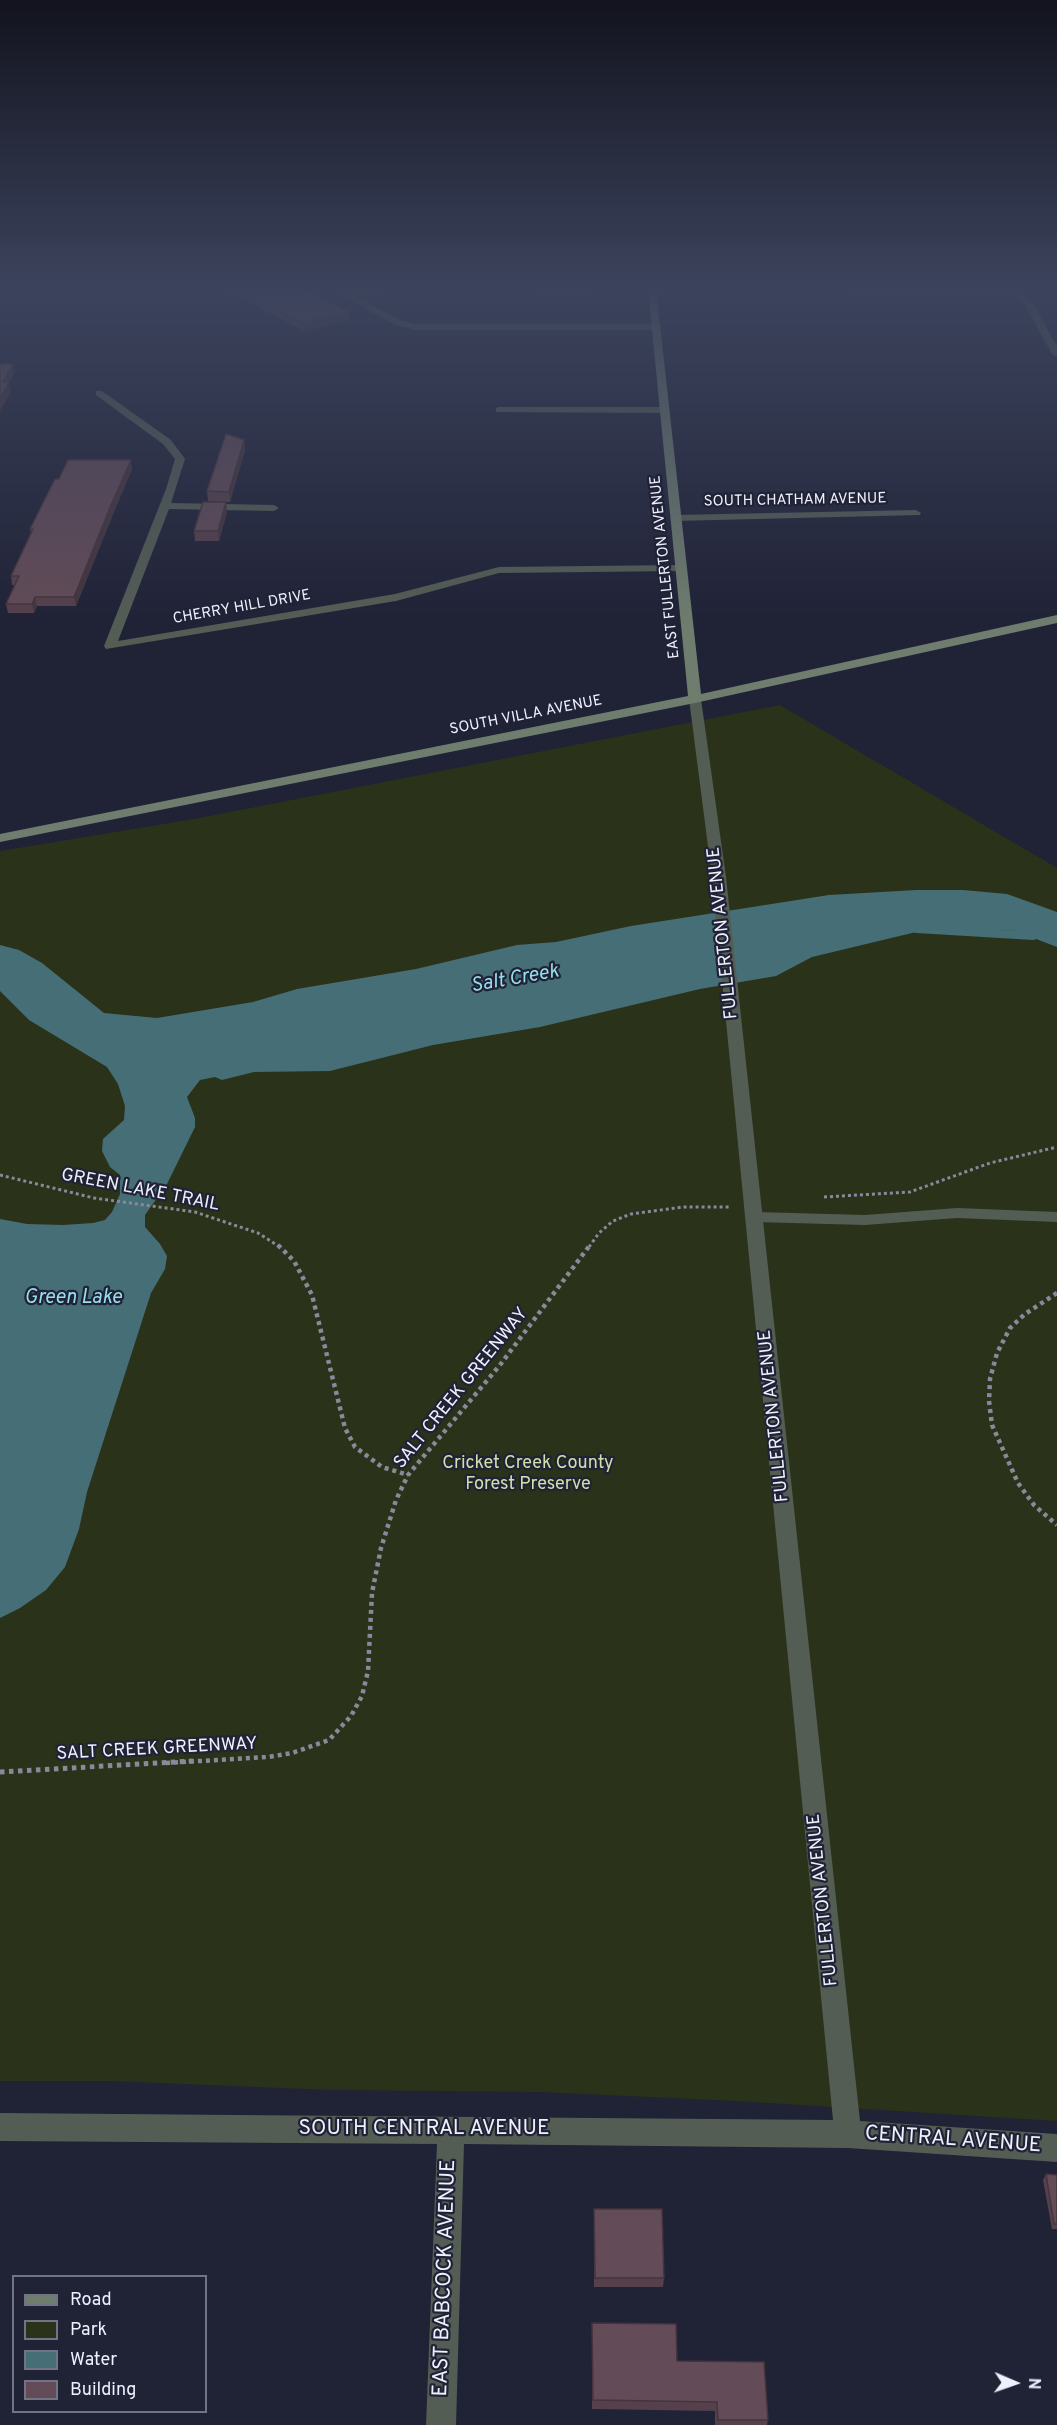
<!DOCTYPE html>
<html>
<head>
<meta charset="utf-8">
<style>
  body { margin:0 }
  #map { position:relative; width:1057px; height:2425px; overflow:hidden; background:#202236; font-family:Overpass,sans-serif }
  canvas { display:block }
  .legend { position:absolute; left:12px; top:2275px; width:195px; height:138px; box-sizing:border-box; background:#202236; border:2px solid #727486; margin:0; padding:8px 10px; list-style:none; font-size:18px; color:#eef0fe }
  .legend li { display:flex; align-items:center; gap:12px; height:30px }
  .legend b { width:30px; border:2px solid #727486 }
  .north { position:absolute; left:985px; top:2353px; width:60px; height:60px; -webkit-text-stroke:4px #202236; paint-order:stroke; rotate:92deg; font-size:16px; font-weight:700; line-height:24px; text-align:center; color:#eef0fe }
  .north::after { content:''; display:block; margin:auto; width:21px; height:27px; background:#eef0fe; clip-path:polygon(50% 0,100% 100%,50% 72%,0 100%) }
</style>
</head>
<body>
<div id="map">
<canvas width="1057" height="2425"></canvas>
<ul class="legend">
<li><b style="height:8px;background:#6f7d6f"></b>Road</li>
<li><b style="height:16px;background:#2b321a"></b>Park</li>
<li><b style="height:16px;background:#466e76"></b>Water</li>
<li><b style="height:16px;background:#634b57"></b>Building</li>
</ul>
<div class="north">N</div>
</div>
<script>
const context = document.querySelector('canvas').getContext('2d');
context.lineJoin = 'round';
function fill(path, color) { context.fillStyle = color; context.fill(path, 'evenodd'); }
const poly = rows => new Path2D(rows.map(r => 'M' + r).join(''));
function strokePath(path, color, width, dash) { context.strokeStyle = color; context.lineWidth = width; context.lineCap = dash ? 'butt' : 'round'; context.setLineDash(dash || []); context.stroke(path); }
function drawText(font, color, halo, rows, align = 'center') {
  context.font = font + ' Overpass,sans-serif'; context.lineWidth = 4.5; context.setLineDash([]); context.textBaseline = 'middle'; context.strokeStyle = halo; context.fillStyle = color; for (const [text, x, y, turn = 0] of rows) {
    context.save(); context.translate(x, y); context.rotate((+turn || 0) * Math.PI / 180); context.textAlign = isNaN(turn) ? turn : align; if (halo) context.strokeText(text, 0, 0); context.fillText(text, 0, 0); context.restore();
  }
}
fill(poly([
  [780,705,1057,868,1057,2121,737,2101,540,2092,330,2090,111,2081,0,2081,0,851,194,819]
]), '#2b321a');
fill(poly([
  [916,890,963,890,1007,894,1057,912,1057,947,1015,931,933,928,812,957,776,976,700,989,540,1027,433,1045,330,1071,254,1072,222,1080,215,1077,200,1080,187,1097,195,1118,195,1127,167,1184,145,1215,145,1227,160,1244,167,1256,165,1269,151,1293,87,1492,79,1529,65,1567,46,1590,20,1608,0,1618,0,1219,27,1224,63,1225,93,1223,105,1220,112,1212,120,1194,120,1175,110,1167,102,1151,103,1139,124,1120,125,1106,118,1084,107,1067,29,1020,0,991,0,945,19,950,42,963,104,1013,157,1018,253,1002,297,989,416,969,517,945,556,942,631,926,829,895]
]), '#466e76');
strokePath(poly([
  [917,929,1033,936]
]), '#466e76', 8);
strokePath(poly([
  [0,1175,94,1198,195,1212,258,1233,280,1247],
  [824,1197,910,1192,990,1163,1057,1147],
  [589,1247,599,1233,613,1221,631,1214,683,1207,730,1207]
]), '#888a9b', 3, [3, 3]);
strokePath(poly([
  [278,1245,294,1261,312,1295,345,1428,355,1447,382,1467,408,1475],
  [1057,1293,1025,1314,1010,1328,997,1353,990,1379,989,1401,992,1425,1018,1483,1034,1505,1057,1525],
  [166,1763,268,1757,292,1753,329,1740,351,1716,362,1696,368,1671,372,1593,381,1548,396,1500,408,1475,500,1365,590,1245]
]), '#888a9b', 4.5, [4, 4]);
strokePath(poly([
  [0,1772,193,1761]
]), '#888a9b', 5, [4.5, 4.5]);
fill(poly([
  [845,289,1016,289,1013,291,848,291,845,289],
  [957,1208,1057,1212,1057,1222,957,1218,865,1225,755,1222,748,1217,755,1212,865,1215,957,1208]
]), '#545d54');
fill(poly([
  [331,289,341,289,349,293,369,289,383,289,382,291,356,297,400,320,415,324,656,324,661,327,656,330,415,330,394,324,331,289],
  [1008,289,1017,289,1032,302,1057,346,1057,357,1052,354,1025,305,1008,289],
  [96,391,102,391,171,440,185,459,171,503,274,505,279,508,274,511,169,509,118,641,395,594,499,567,680,565,686,568,680,571,499,573,396,601,106,649,104,646,166,489,175,459,163,444,96,395,96,391],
  [499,407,664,407,669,410,664,413,496,412,496,408,499,407],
  [916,510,921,513,920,515,675,521,670,518,675,515,916,510],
  [695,695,701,699,726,877,860,2121,1057,2134,1057,2162,848,2148,464,2144,456,2425,426,2425,437,2144,0,2141,0,2113,833,2120,712,877,689,699,695,695]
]), '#545d54');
fill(poly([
  [648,289,656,289,701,694,1057,615,1057,623,695,703,0,842,0,834,688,696,648,289]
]), '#6f7d6f');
fill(poly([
  [226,289,303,289,349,320,303,331],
  [540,289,586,289,586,295,539,294],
  [244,440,245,450,230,502,208,501,207,491],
  [132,469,113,514,76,606,37,606,34,613,8,613,6,604,15,585,12,585,11,576,31,533,30,529,59,479],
  [226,502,227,512,219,541,195,541,194,531],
  [1046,2174,1057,2175,1057,2229,1052,2229,1043,2180],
  [594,2209,664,2278,663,2287,594,2287],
  [592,2323,677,2361,768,2420,767,2425,715,2425,715,2411,592,2409]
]), '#55404b');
fill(poly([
  [349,312,349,320,303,331,302,323],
  [13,364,14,374,9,383,11,392,0,411,0,398,3,382],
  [244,440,245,450,230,502,229,492],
  [131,460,132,469,113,514,76,606,74,597,111,505],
  [226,502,227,512,219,541,218,531],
  [35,597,37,606,34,613,32,604]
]), '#45343d');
const building = poly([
  [239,289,303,289,349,312,302,323,239,289],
  [0,364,13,364,3,382,9,382,0,398,0,364],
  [226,434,244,440,229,492,207,491,226,434],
  [68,460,131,460,111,505,74,597,35,597,32,604,6,604,19,576,11,576,33,529,30,529,55,479,59,479,68,460],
  [203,502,226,502,218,531,194,531,203,502],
  [1046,2174,1057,2175,1057,2224,1054,2224,1046,2174],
  [594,2209,662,2209,664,2278,595,2278,594,2209],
  [592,2323,676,2324,677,2361,764,2362,768,2420,718,2420,717,2402,593,2400,592,2323]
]);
fill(building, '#634b57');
strokePath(building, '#45343d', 1.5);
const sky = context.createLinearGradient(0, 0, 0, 628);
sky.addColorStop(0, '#12131e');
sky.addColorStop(0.46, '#3c445d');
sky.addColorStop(1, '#3c445d00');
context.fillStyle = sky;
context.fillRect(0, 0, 1057, 628);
drawText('15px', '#eef0fe', '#202236', [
  ["SOUTH CHATHAM AVENUE",795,501,-1],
  ["EAST FULLERTON AVENUE",666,567,-96],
  ["CHERRY HILL DRIVE",242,608,-10],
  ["SOUTH VILLA AVENUE",526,716,-11]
]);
drawText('18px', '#eef0fe', '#202236', [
  ["FULLERTON AVENUE",724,933,-96],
  ["GREEN LAKE TRAIL",140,1191,11],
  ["SALT CREEK GREENWAY",462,1389,-51],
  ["FULLERTON AVENUE",775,1416,-96],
  ["SALT CREEK GREENWAY",157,1750,-3],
  ["FULLERTON AVENUE",824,1900,-96]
]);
drawText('18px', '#cfe1a9', '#202236', [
  ["Cricket Creek County",528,1464],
  ["Forest Preserve",528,1485]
]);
drawText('italic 20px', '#95dfee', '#202236', [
  ["Salt Creek",515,980,-10],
  ["Green Lake",73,1299]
]);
drawText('21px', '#eef0fe', '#202236', [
  ["SOUTH CENTRAL AVENUE",424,2130],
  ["CENTRAL AVENUE",953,2141,4],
  ["EAST BABCOCK AVENUE",446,2278,-88]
]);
</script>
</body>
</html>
